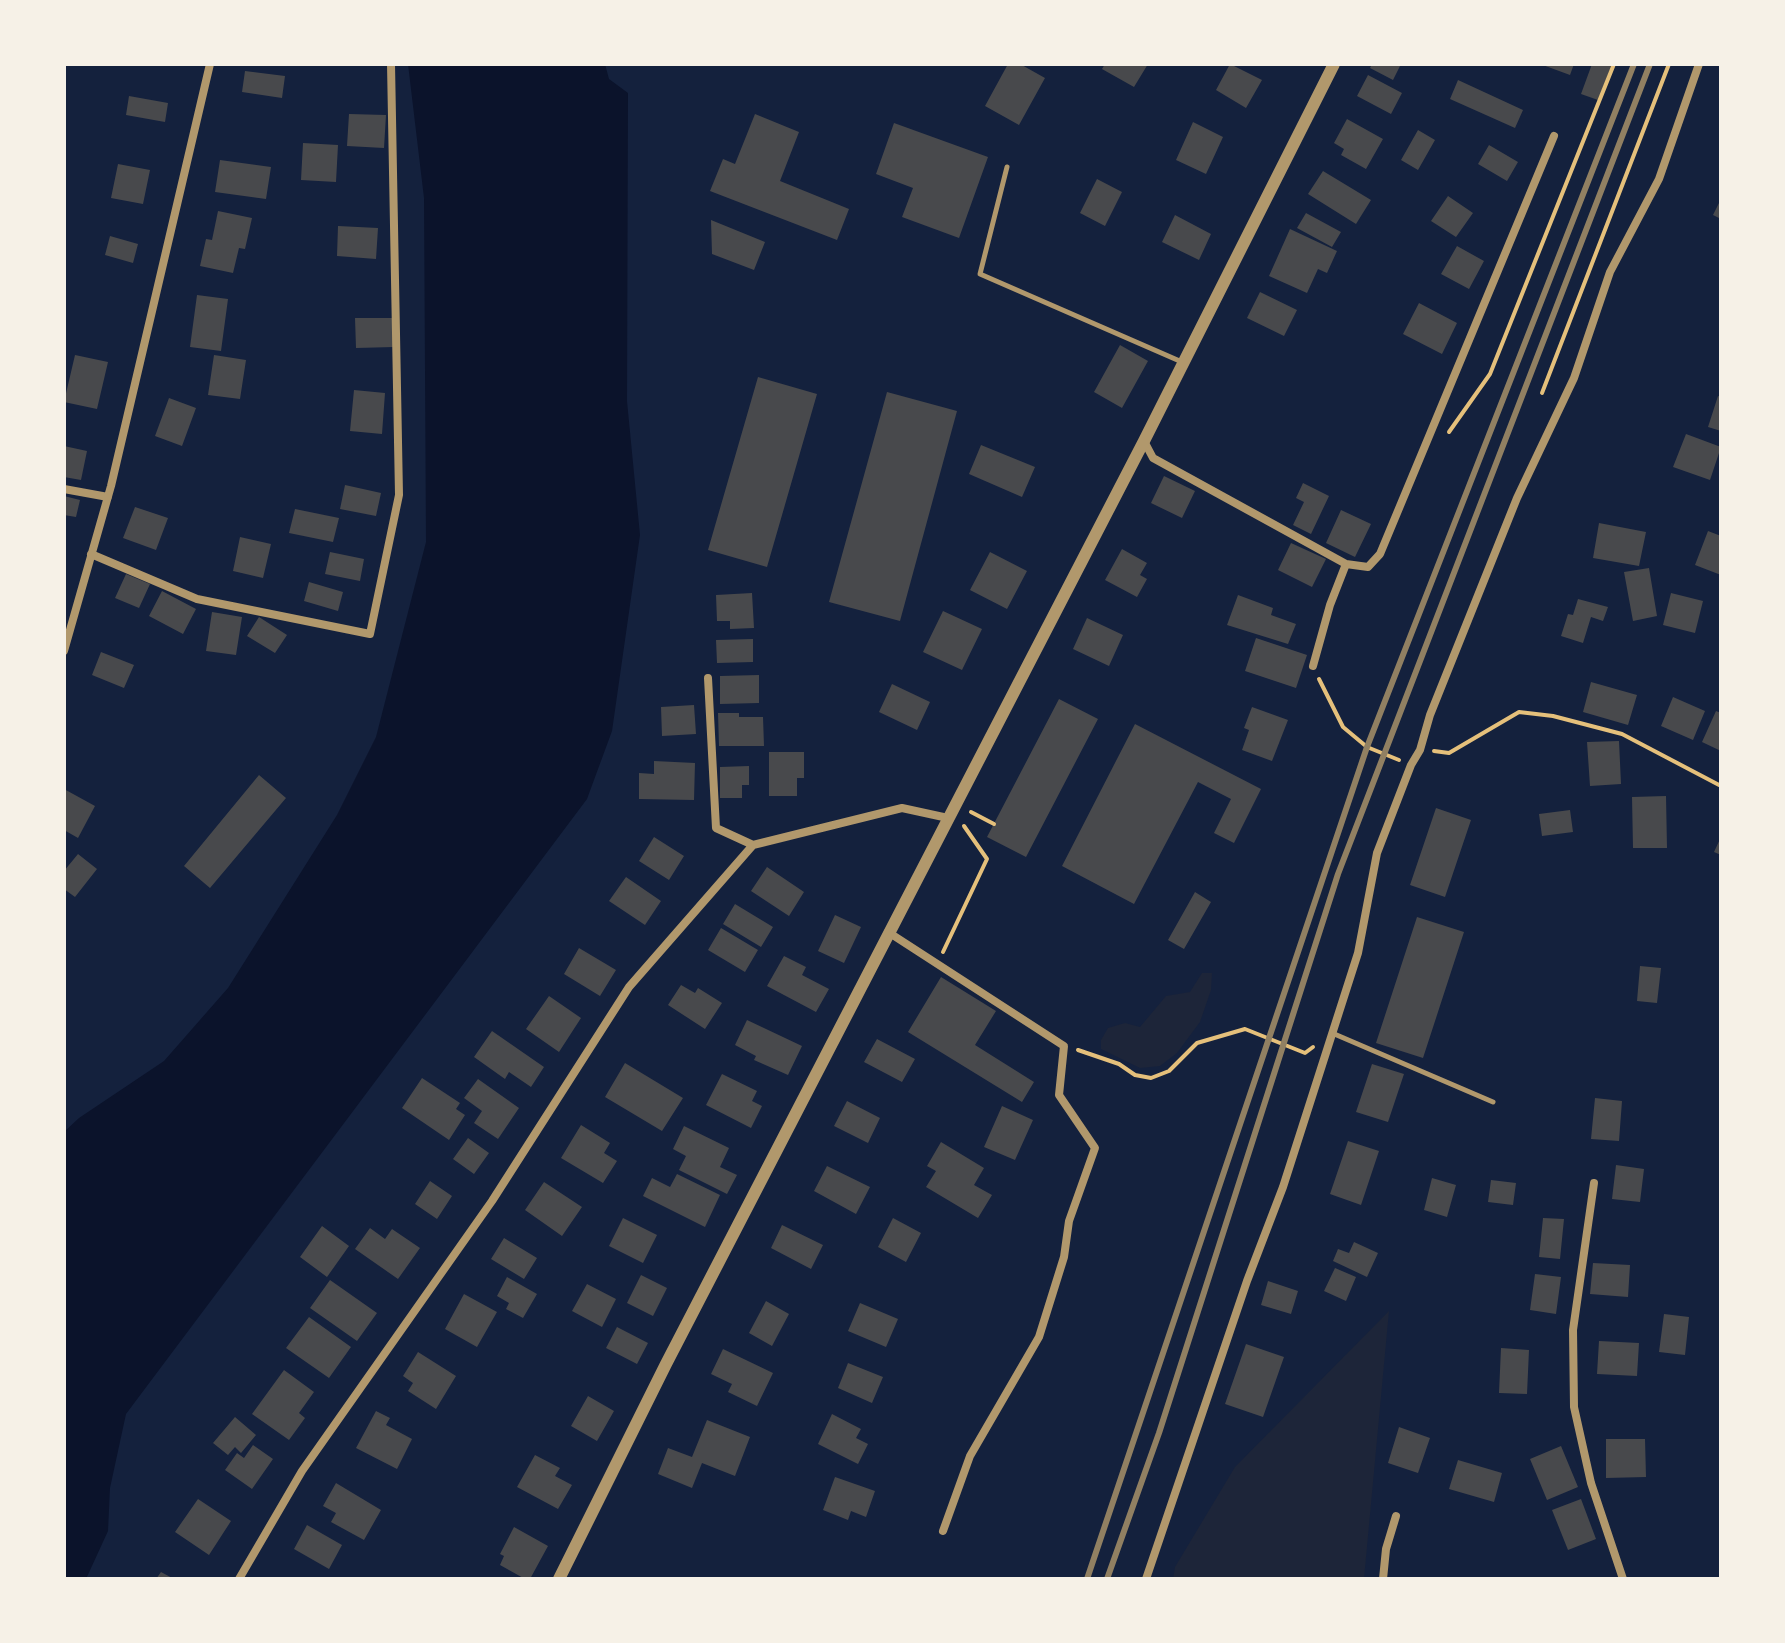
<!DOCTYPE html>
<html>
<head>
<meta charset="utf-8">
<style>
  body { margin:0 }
  #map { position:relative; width:1785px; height:1643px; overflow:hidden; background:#14213d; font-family:Mulish,sans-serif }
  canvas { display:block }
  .frame { position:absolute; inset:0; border:66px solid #f6f1e7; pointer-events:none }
</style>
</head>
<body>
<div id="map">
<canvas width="1785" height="1643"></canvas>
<div class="frame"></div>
</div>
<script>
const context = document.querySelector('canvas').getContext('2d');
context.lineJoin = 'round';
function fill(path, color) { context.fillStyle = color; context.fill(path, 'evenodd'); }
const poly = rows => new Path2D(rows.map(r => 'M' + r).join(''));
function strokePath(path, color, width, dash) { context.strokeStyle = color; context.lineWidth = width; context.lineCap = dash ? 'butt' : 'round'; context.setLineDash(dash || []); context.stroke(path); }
fill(poly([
  [1202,973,1212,973,1211,990,1200,1022,1177,1053,1160,1066,1140,1068,1101,1049,1101,1040,1108,1028,1125,1023,1140,1027,1166,996,1190,992],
  [1389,1311,1364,1579,1173,1579,1175,1567,1235,1467]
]), '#1d2539');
fill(poly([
  [408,64,605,64,609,79,628,93,627,401,640,535,612,731,587,799,126,1414,110,1488,108,1531,86,1579,64,1579,64,1132,79,1118,164,1061,228,988,337,815,376,737,426,542,424,198]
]), '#0b132b');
fill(poly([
  [1008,64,1020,64,1045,78,1019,125,985,106],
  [1105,64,1148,64,1134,87,1102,69],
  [1230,64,1262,80,1246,108,1216,90],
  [1372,64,1401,64,1393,80,1370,68],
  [1540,64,1574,64,1570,75],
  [1592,64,1612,64,1598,100,1581,94],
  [245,71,285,76,282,98,242,92],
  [1368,75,1402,93,1391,114,1357,96],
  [1458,80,1523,110,1515,128,1450,99],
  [129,96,168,103,165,122,126,115],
  [349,114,386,115,384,148,347,146],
  [755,114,799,132,780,181,849,209,837,240,710,191,723,159,735,164],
  [1347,119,1383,139,1366,169,1341,155,1344,149,1334,143],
  [1193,122,1223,137,1206,174,1176,160],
  [894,123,988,157,959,238,902,217,913,188,876,174],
  [1418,130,1435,140,1418,170,1401,160],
  [303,143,338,145,336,182,301,180],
  [1489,145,1518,162,1507,181,1478,164],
  [220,160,271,167,266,199,215,192],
  [118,164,150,170,143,204,111,198],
  [1323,171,1371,200,1356,224,1308,194],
  [1097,179,1122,192,1105,226,1080,213],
  [1448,196,1473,213,1456,237,1431,221],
  [1721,199,1721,219,1713,215],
  [218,211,252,218,245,249,239,248,233,273,200,266,206,239,212,240],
  [1306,213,1341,232,1332,247,1297,228],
  [1175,215,1211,234,1199,260,1162,242],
  [711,220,765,242,754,270,712,254],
  [338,226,378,228,376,259,337,256],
  [1290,229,1337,251,1327,273,1318,269,1307,293,1269,276],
  [110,236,138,244,133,263,105,255],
  [1457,246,1484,261,1469,289,1441,274],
  [1260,292,1297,310,1284,336,1247,318],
  [197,295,228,299,221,351,190,347],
  [1419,303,1457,323,1442,354,1403,334],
  [355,318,394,318,394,347,356,348],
  [1120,345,1148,361,1122,408,1094,392],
  [75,355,108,362,97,409,64,402],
  [214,355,246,360,240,399,208,395],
  [758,377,817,394,767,567,708,550],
  [354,390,385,393,382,434,350,431],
  [887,392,957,411,900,621,829,602],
  [1718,396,1721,397,1721,431,1708,427],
  [169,398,196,408,182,446,155,436],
  [1686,434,1721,447,1710,480,1673,467],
  [981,445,1035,467,1022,497,969,474],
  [64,446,87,451,81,480,64,477],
  [1164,476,1195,491,1182,518,1151,503],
  [1303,483,1329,496,1311,534,1293,525,1304,502,1296,498],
  [345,485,381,493,376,516,340,509],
  [64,496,80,500,76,517,64,515],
  [135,507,168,518,156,550,123,538],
  [295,509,339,518,333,542,289,533],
  [1341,510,1371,524,1355,557,1326,543],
  [1599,523,1646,532,1639,566,1593,558],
  [1708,531,1721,536,1721,575,1695,565],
  [240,537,271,544,263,578,233,571],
  [1291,543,1326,559,1312,587,1278,570],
  [1122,549,1147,563,1140,575,1147,579,1137,597,1105,580],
  [330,552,364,559,360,581,325,574],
  [990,552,1027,571,1007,609,970,590],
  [1649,568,1657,616,1633,621,1624,572],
  [126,574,150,584,139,608,115,598],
  [309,582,343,592,338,611,304,601],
  [162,591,196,609,183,634,149,616],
  [752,593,754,628,730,629,730,621,717,621,716,595],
  [1671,593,1703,601,1695,633,1663,625],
  [1238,595,1273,608,1271,615,1296,624,1288,644,1227,625],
  [1578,599,1608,607,1603,621,1591,617,1583,643,1561,636,1568,614,1573,615],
  [943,611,982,629,962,670,923,652],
  [212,612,242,617,236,655,206,651],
  [259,617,287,635,275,653,247,636],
  [1087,618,1123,635,1109,666,1073,649],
  [1256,638,1307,655,1296,688,1245,671],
  [753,639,753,662,717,663,716,640],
  [101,652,134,665,124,688,92,675],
  [759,675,759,703,720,704,720,676],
  [1591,682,1637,695,1628,725,1583,712],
  [892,684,930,702,917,730,879,712],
  [1673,697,1705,711,1693,740,1661,726],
  [1059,699,1098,719,1026,857,987,837],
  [694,705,696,734,662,736,661,707],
  [1252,707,1288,720,1272,761,1242,750,1249,730,1244,728],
  [1716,711,1721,713,1721,751,1702,742],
  [718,713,739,713,739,717,763,717,764,746,719,746],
  [1135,724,1261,789,1234,843,1214,833,1231,799,1198,782,1134,904,1062,866],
  [1619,741,1621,784,1590,786,1587,742],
  [769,752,804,752,804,778,797,778,797,796,769,796],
  [654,761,695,763,694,800,639,799,639,773,654,774],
  [749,766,749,785,742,785,742,798,720,798,720,767],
  [259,775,286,798,210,888,184,866],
  [64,789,95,806,78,838,64,830],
  [1666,796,1667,848,1633,848,1632,797],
  [1436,808,1471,820,1445,897,1410,885],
  [1570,810,1573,832,1542,836,1539,814],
  [654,837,684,856,669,880,639,861],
  [1721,837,1721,855,1714,852],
  [78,854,97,869,75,897,64,889,64,871],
  [767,867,804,892,789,916,751,891],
  [626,877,661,901,645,925,609,901],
  [1195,892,1211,902,1184,949,1168,940],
  [735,904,773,927,761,947,723,924],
  [835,915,861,927,844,963,818,951],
  [1417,917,1464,932,1423,1058,1376,1043],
  [721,928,758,950,745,972,708,950],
  [579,948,616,970,600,996,564,974],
  [784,956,806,967,802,975,829,989,816,1012,767,986],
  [1640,966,1661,968,1657,1003,1637,1001],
  [941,977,996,1011,975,1045,1034,1082,1022,1102,908,1032],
  [681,985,695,993,698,988,722,1003,705,1029,668,1005],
  [549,996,581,1018,559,1052,526,1029],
  [747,1020,802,1046,788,1075,754,1060,756,1056,735,1045],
  [492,1031,544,1067,531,1087,509,1072,505,1079,474,1057],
  [877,1039,915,1059,902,1082,864,1062],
  [625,1063,683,1098,662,1131,605,1097],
  [1372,1064,1404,1074,1388,1122,1356,1112],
  [722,1074,757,1091,752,1101,762,1106,751,1128,706,1105],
  [422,1078,460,1103,456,1109,465,1115,449,1140,402,1108],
  [478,1079,519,1108,498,1139,474,1123,482,1111,464,1098],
  [1595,1098,1622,1101,1619,1141,1591,1139],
  [847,1101,880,1118,868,1143,834,1126],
  [1002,1106,1033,1120,1015,1160,984,1147],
  [581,1125,610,1143,604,1153,617,1161,603,1183,561,1158],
  [684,1126,729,1148,720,1167,737,1175,727,1194,679,1170,686,1156,673,1149],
  [468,1138,489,1153,474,1174,453,1159],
  [1348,1141,1379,1151,1361,1205,1330,1194],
  [941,1142,984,1168,974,1185,992,1195,978,1218,926,1187,936,1171,927,1166],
  [1616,1165,1644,1169,1640,1202,1612,1199],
  [827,1166,870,1187,856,1214,814,1191],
  [677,1174,720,1195,705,1227,643,1196,652,1178,670,1187],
  [1432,1178,1456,1185,1447,1217,1424,1210],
  [1491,1180,1516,1183,1513,1205,1488,1202],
  [430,1181,452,1196,437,1219,415,1204],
  [544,1182,582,1207,562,1236,525,1210],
  [623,1218,657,1235,643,1263,609,1246],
  [893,1218,921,1233,906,1262,878,1247],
  [1543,1218,1564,1219,1560,1259,1539,1257],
  [782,1225,823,1245,811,1269,771,1248],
  [322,1226,349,1246,327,1277,300,1257],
  [370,1228,385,1239,392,1229,420,1248,398,1279,355,1249],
  [504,1238,537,1258,524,1279,491,1259],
  [1354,1242,1378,1253,1367,1277,1333,1261,1338,1249,1349,1253],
  [1593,1263,1630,1265,1628,1297,1590,1294],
  [1335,1268,1356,1277,1346,1301,1324,1291],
  [1535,1274,1561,1277,1556,1314,1530,1310],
  [641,1275,667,1288,653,1316,627,1303],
  [507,1277,537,1294,523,1318,506,1309,509,1303,497,1296],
  [330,1280,377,1313,357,1341,310,1308],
  [1268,1281,1298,1291,1291,1314,1261,1305],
  [587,1284,616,1299,602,1327,572,1311],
  [464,1294,497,1312,477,1347,445,1329],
  [766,1301,789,1314,772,1346,749,1333],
  [860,1303,898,1319,886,1347,848,1331],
  [1664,1314,1689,1317,1685,1355,1659,1352],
  [309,1317,351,1347,329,1378,286,1348],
  [617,1327,648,1343,637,1364,606,1348],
  [1599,1341,1639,1343,1637,1376,1597,1374],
  [1246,1344,1284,1357,1263,1417,1225,1404],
  [1501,1348,1529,1350,1527,1394,1499,1393],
  [723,1349,773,1373,757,1406,728,1392,732,1384,711,1374],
  [418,1352,456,1376,436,1409,408,1391,413,1383,403,1376],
  [848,1363,883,1377,872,1403,838,1388],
  [284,1370,314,1392,299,1413,305,1418,289,1440,252,1414],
  [588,1396,614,1411,597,1441,571,1426],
  [376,1411,390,1418,386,1425,412,1439,397,1469,356,1448],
  [832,1414,861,1429,856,1438,868,1444,858,1464,818,1444],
  [235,1417,256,1435,241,1453,235,1447,228,1455,213,1443],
  [707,1420,750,1437,735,1476,702,1463,692,1488,658,1474,668,1448,692,1457],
  [1399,1427,1430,1438,1418,1473,1388,1463],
  [1606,1439,1645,1439,1646,1477,1606,1478],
  [253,1445,273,1459,252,1489,225,1470,237,1453,244,1458],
  [1561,1446,1578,1487,1547,1500,1530,1459],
  [535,1455,560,1468,555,1476,572,1485,558,1509,517,1487],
  [1458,1460,1502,1473,1494,1502,1449,1489],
  [835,1477,875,1491,866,1517,851,1511,848,1520,823,1510],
  [336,1483,381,1510,364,1540,331,1522,336,1513,323,1506],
  [198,1499,231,1521,209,1555,175,1532],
  [1581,1499,1596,1539,1568,1550,1552,1510],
  [307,1525,342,1545,329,1569,294,1549],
  [514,1527,548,1546,530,1579,525,1579,500,1565,504,1556,500,1554],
  [161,1572,174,1579,156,1579]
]), '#48494c');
strokePath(poly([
  [1542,393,1669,64],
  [1449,432,1490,374,1614,64],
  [1319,679,1343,727,1367,747,1399,760],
  [1434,751,1449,753,1519,712,1553,716,1622,734,1721,786],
  [971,812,994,824],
  [943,952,987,859,964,826],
  [1078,1050,1119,1064,1135,1075,1151,1078,1169,1071,1197,1043,1245,1029,1305,1053,1313,1047]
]), '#e5c07b', 4);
strokePath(poly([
  [1007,167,980,274,1182,362],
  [1332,1033,1493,1102]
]), '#b1986c', 5);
strokePath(poly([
  [1144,441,1153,458,1346,564,1330,605,1313,666],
  [64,489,108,497],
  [91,554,197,599,370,634,399,495,391,64],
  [1346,564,1368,567,1380,554,1554,136],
  [64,651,111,486,210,64],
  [708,678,716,828,753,845],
  [888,932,1064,1046,1059,1095,1095,1148,1069,1221,1064,1257,1039,1337,970,1456,943,1531],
  [1594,1183,1573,1330,1574,1407,1591,1483,1623,1579],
  [239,1579,302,1471,492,1201,629,987,753,845,902,808,948,818],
  [1146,1579,1247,1281,1283,1187,1358,953,1377,853,1411,765,1420,750,1430,715,1517,498,1574,378,1610,272,1659,179,1699,64],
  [1383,1579,1386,1549,1396,1516]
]), '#b1986c', 8);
strokePath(poly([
  [559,1579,666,1364,1144,441,1334,64]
]), '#b1986c', 12);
strokePath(poly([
  [1087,1579,1367,747,1634,64],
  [1107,1579,1159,1433,1338,874,1650,64]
]), '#918062', 6);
</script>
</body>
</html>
